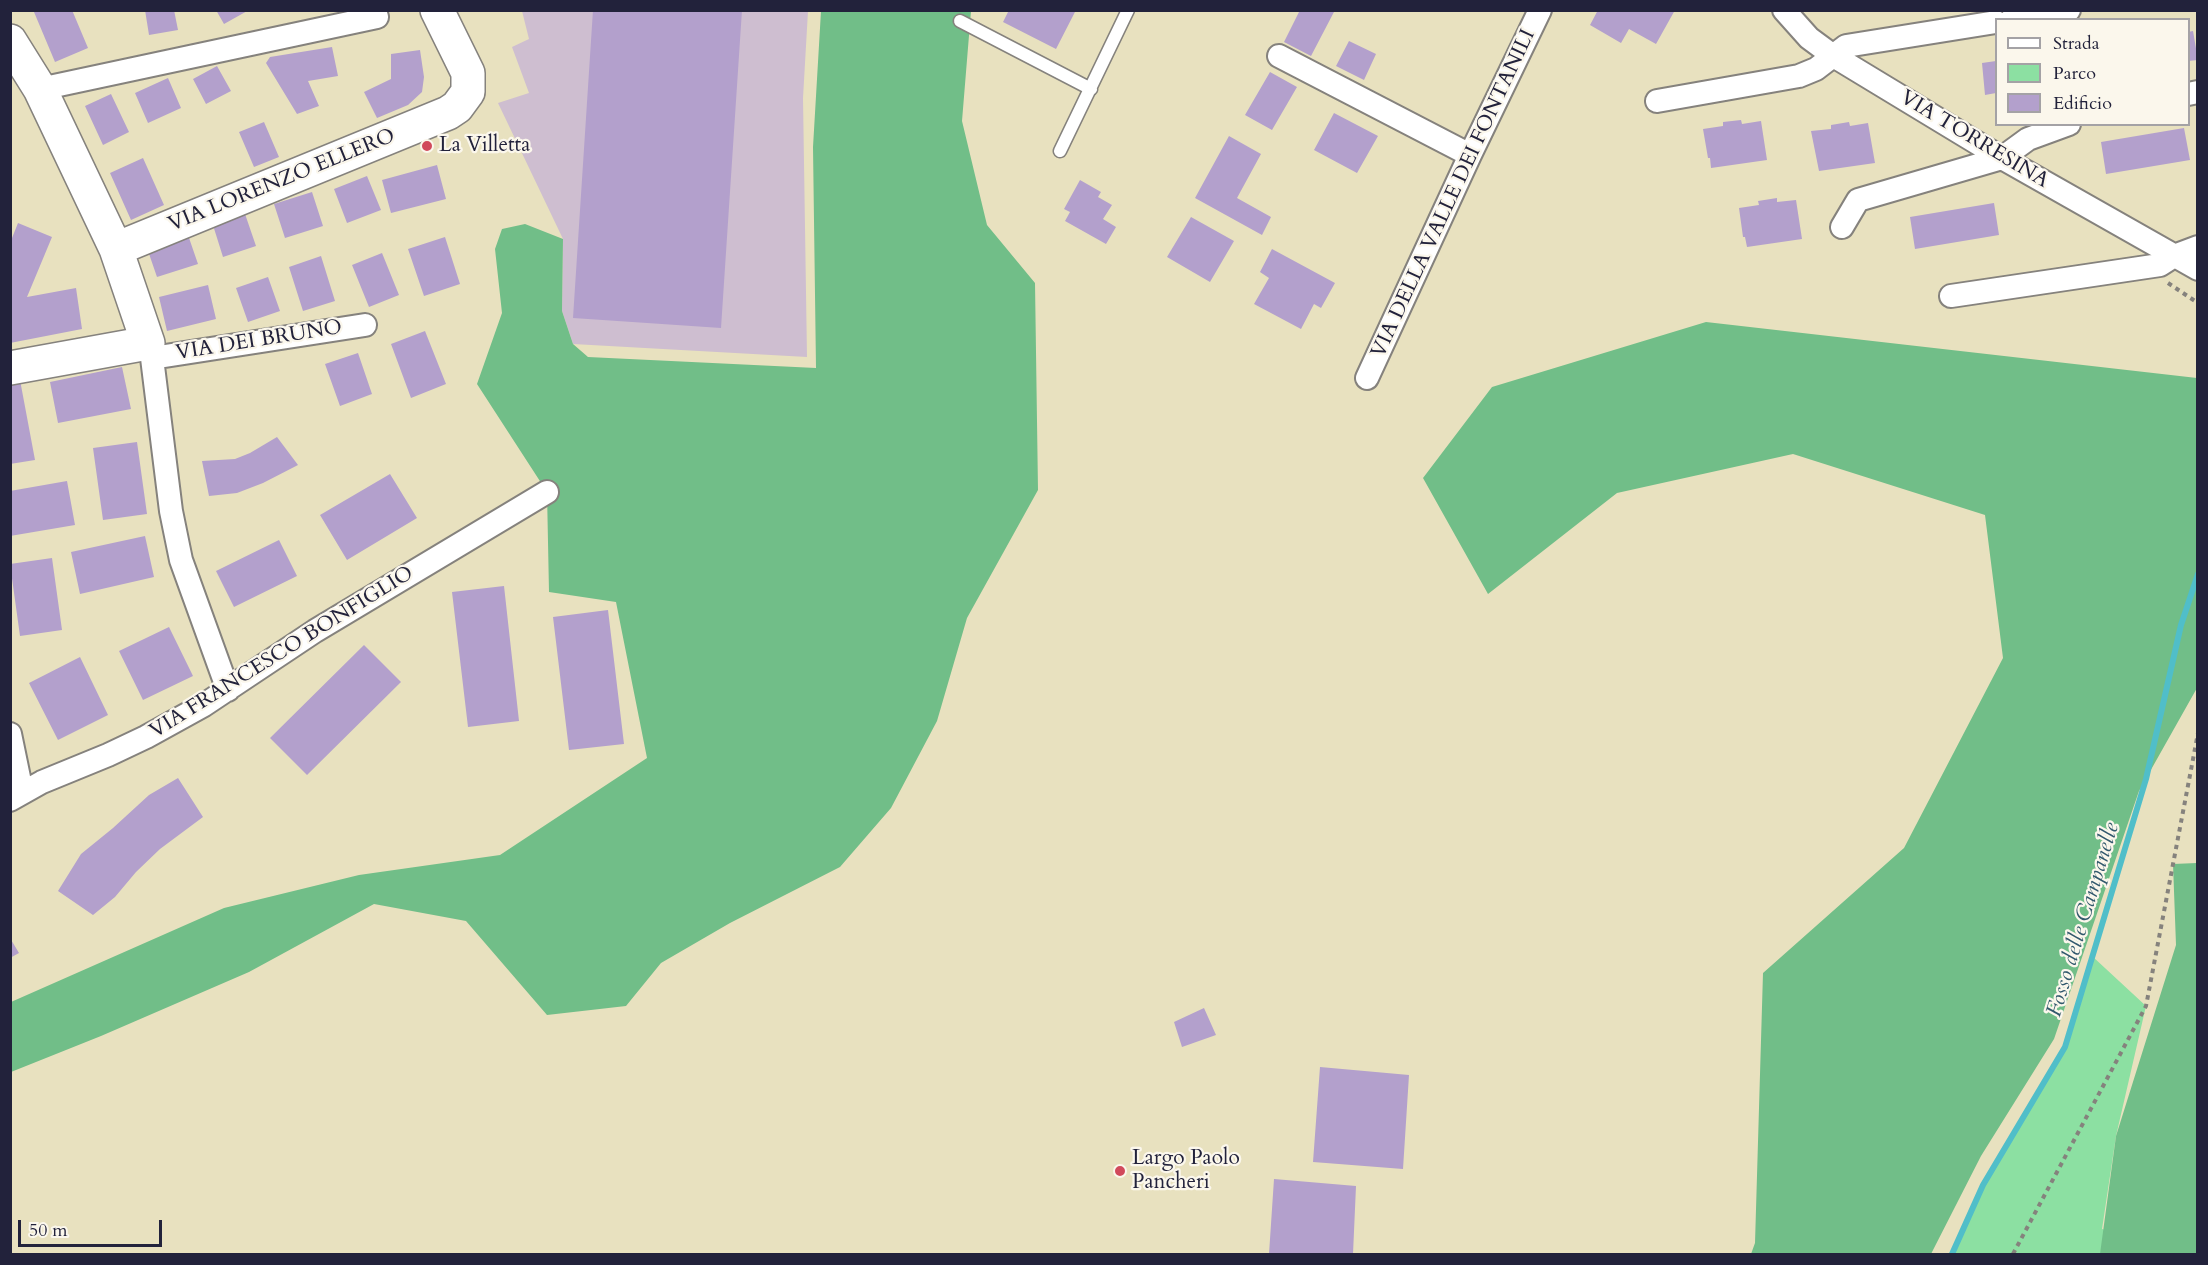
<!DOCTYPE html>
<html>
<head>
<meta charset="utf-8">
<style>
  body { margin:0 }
  #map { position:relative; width:2208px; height:1265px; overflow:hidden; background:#e8e1bf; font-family:Cardo,serif }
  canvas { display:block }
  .frame { position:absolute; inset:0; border:12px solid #22223b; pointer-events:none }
  .legend { position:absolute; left:1995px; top:18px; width:195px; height:108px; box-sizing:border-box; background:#fbf7ec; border:2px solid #a4a2a5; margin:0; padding:8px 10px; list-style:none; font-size:18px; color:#22223b }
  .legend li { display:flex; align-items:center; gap:12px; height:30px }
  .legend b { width:30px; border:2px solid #a4a2a5 }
  .scale { position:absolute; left:18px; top:1220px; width:144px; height:27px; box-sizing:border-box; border:3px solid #22223b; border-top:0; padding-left:8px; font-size:18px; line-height:21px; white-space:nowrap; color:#22223b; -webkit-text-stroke:4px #fbf7ec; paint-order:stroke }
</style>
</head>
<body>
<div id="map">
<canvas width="2208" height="1265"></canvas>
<div class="frame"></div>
<ul class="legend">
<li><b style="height:8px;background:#fff"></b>Strada</li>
<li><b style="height:16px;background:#8ce0a2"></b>Parco</li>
<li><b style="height:16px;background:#b3a0cc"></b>Edificio</li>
</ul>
<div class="scale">50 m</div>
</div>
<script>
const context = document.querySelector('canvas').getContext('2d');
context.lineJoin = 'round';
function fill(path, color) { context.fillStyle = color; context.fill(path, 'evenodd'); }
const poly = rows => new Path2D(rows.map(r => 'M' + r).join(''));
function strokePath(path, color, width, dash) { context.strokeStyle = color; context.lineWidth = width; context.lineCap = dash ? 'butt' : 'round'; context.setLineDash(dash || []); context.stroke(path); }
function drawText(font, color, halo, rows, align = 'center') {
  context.font = font + ' Cardo,serif'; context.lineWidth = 4.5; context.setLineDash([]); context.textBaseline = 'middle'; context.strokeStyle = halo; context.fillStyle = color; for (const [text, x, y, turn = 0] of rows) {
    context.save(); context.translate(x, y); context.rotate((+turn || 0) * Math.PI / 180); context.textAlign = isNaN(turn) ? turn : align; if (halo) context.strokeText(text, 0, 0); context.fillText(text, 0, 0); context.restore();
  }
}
fill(poly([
  [522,11,808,11,803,98,807,357,573,344,562,311,563,239,498,103,529,93,512,47,529,39]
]), '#cebed0');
fill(poly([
  [2092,956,2146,1006,2116,1136,2102,1229,2197,1254,1952,1254,1983,1185,2065,1047]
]), '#8ce0a2');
fill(poly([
  [821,11,971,11,962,121,987,225,1035,283,1038,490,967,618,937,721,891,808,840,867,730,923,661,963,626,1006,547,1015,466,921,374,904,249,972,101,1036,11,1072,11,1002,224,908,359,875,500,855,647,758,616,602,549,592,547,492,477,384,502,313,495,249,502,229,525,224,563,239,562,311,573,344,588,357,816,368,813,147],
  [1706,322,2197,378,2197,688,2139,791,2054,1039,1981,1156,1931,1254,1751,1254,1755,1243,1763,973,1904,848,2003,658,1985,515,1793,454,1617,493,1488,594,1423,478,1492,387],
  [2197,863,2197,1254,2100,1254,2116,1136,2176,945,2173,864]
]), '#71be88');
strokePath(poly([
  [1952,1254,1983,1185,2065,1047,2146,779,2181,625,2198,574]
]), '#50bec9', 6);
fill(poly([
  [38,10,72,10,88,48,55,62,34,12],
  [145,10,174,10,178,30,149,35],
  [216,10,249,10,224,24],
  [593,10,742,10,721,328,573,318],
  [1009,10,1076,10,1056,49,1003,22],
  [1300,10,1335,10,1311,56,1284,42],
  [1598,10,1675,10,1656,44,1629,29,1621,43,1590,25],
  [2193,31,2198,60,2188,61,2188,32],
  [1349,41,1376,54,1364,80,1336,66],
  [332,47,338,76,308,81,319,106,297,114,266,63,270,57],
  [420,50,424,77,422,92,408,105,377,118,364,92,391,79,391,54],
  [1996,61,1996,93,1985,95,1982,63],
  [217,66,231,91,206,104,193,79],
  [1270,72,1297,87,1272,130,1245,115],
  [168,78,181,108,148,123,135,93],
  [111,94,129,132,103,145,85,106],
  [1334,113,1378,136,1357,173,1314,150],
  [1741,120,1742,124,1761,121,1767,160,1711,168,1710,158,1708,158,1703,129,1723,126,1723,122],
  [264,122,279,157,254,167,239,132],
  [1849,122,1850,126,1868,123,1875,163,1819,171,1811,131,1831,129,1831,125],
  [2184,128,2190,160,2106,174,2101,142],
  [1229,136,1261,154,1237,198,1271,217,1262,235,1195,198],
  [143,158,164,205,131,220,110,173],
  [437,165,446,199,391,213,382,180],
  [367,176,381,210,347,223,334,189],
  [1080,180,1101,192,1098,197,1112,205,1103,219,1116,227,1106,244,1065,221,1070,212,1064,209],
  [312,192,323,226,285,238,274,204],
  [1777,198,1777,202,1796,200,1802,239,1747,247,1745,237,1743,237,1739,208,1759,205,1758,201],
  [1994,203,1999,235,1915,249,1910,217],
  [244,211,256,246,223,257,212,222],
  [1191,217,1234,241,1210,282,1167,257],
  [18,223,52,237,27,297,76,288,82,329,10,343,10,243],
  [188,235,198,264,157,277,147,248],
  [445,237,460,284,424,296,408,249],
  [1272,249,1335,283,1321,308,1314,304,1301,329,1254,304,1269,278,1260,272],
  [382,253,399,295,369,307,352,265],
  [321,256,335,301,303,311,289,267],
  [268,277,280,311,248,322,236,288],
  [208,285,216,319,167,331,159,297],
  [425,331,446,384,411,398,391,344],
  [358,353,372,394,340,406,325,364],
  [122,367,131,409,58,423,50,382],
  [20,380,35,460,10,464,10,382],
  [277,437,298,465,263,483,237,493,209,496,202,461,235,459,250,453],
  [137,442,147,514,103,520,93,448],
  [390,474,417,518,347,560,320,515],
  [67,481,75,525,10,536,10,491],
  [145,536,154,577,80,594,71,552],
  [279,540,297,576,234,607,216,571],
  [52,558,62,630,20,636,10,564],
  [504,586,519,721,468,727,452,592],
  [608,610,624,744,569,750,553,617],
  [169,627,193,676,143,700,119,651],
  [364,645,401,682,307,775,270,738],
  [80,657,108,715,58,740,29,683],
  [178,778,203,817,160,849,136,872,115,897,93,915,58,891,81,854,113,828,149,795],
  [10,938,19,953,10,958],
  [1204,1008,1216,1035,1182,1047,1174,1022],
  [1320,1067,1409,1075,1403,1169,1313,1162],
  [1274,1179,1356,1186,1353,1254,1269,1254]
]), '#b3a0cc');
const lane = poly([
  [960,21,1091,89],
  [1060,151,1128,10]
]);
const street = poly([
  [1784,10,1809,38,1832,55,2002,158,2198,269],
  [2011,20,2069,10],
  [1279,56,1470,155],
  [40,89,377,17],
  [2188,94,2198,92],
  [1657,101,1799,76,1816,69,1846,46,1996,22],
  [1842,227,1858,200,2002,158,2028,139,2069,124],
  [1951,296,2160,265,2174,256,2198,247],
  [148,343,152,358,171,511,181,560,228,690],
  [152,358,365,325],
  [1367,378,1470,155,1540,10],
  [10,734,22,792],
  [10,800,42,782,108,755,146,737,204,705,315,631,547,492]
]);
const secondary = poly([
  [10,41,40,89,116,249,148,343,10,368],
  [116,249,448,113,457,107,468,92,468,73,437,10]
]);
strokePath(lane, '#85827d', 15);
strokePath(street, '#85827d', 26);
strokePath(secondary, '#85827d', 36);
strokePath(poly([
  [2168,283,2198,303],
  [2013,1254,2146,1006,2198,733]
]), '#85827d', 4, [4.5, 4.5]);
strokePath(lane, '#fff', 12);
strokePath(street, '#fff', 22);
strokePath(secondary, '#fff', 33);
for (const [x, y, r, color] of [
  [427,146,6,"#d1495b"],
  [1120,1171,6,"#d1495b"]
]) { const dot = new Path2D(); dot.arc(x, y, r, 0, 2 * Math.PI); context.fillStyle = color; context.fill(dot); strokePath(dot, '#fbf7ec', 2); }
drawText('21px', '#22223b', '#fbf7ec', [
  ["VIA TORRESINA",1974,140,31],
  ["VIA LORENZO ELLERO",282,181,-22],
  ["VIA DELLA VALLE DEI FONTANILI",1454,194,-65],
  ["VIA DEI BRUNO",259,341,-9],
  ["VIA FRANCESCO BONFIGLIO",282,653,-32]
]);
drawText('21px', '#22223b', '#fbf7ec', [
  ["La Villetta",439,146],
  ["Largo Paolo",1132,1159],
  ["Pancheri",1132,1183]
], 'left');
drawText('italic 22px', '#32596d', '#fbf7ec', [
  ["Fosso delle Campanelle",2084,920,-73]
]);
</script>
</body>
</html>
